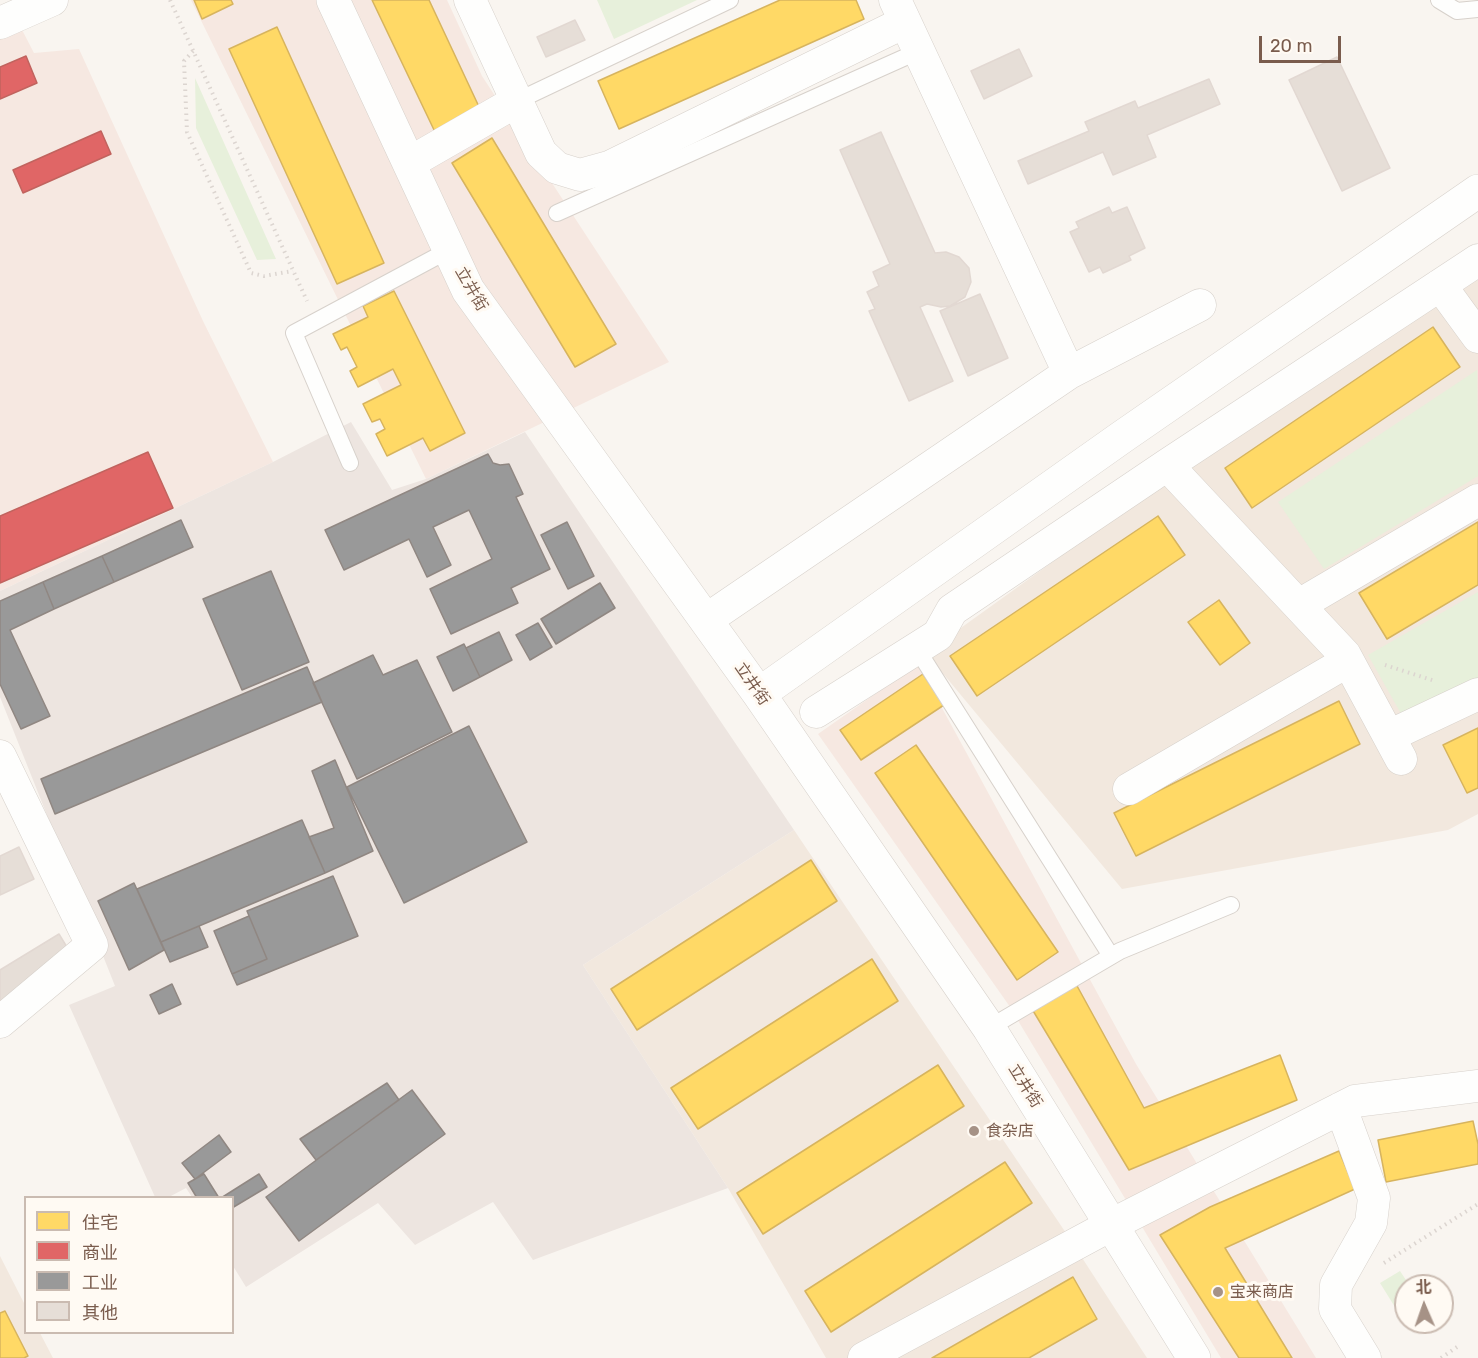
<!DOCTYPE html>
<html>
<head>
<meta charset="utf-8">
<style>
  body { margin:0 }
  #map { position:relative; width:1478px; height:1358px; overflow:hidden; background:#f9f5f0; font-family:Rubik,"Noto Sans SC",sans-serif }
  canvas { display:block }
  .legend { position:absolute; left:24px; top:1196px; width:210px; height:138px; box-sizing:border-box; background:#fffaf3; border:2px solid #cabbb1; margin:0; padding:8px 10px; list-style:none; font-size:18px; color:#7a5c4d }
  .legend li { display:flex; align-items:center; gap:12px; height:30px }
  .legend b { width:30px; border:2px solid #cabbb1 }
  .north { position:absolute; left:1394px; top:1274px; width:60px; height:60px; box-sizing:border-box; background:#fffaf3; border:2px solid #cabbb1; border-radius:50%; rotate:358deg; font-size:16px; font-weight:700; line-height:24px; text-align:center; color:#7a5c4d }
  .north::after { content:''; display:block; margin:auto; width:21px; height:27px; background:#a69286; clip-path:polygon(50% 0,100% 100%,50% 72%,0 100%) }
  .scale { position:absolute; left:1259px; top:36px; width:82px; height:27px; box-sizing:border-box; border:3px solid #7a5c4d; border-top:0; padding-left:8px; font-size:18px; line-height:21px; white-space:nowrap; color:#7a5c4d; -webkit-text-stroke:4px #fffaf3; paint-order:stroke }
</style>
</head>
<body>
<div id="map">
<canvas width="1478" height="1358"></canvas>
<ul class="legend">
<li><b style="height:16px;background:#ffd966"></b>住宅</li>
<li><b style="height:16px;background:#e06666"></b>商业</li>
<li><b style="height:16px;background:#999"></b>工业</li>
<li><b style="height:16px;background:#e6ded7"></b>其他</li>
</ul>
<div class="north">北</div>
<div class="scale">20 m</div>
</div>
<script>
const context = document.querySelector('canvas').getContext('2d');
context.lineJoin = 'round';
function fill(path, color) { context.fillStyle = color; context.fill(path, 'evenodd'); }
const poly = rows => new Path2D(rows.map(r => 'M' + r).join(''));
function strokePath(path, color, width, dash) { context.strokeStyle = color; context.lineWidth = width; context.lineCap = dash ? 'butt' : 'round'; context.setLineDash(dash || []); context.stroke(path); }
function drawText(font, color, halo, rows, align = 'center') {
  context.font = font + ' Rubik,"Noto Sans SC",sans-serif'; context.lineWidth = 6; context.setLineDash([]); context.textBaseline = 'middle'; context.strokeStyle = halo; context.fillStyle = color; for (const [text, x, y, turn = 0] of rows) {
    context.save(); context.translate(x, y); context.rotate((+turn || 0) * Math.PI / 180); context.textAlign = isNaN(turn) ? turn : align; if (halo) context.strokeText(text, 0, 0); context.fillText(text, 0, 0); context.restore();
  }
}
fill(poly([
  [1478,256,1478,814,1448,830,1122,889,926,653],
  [794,830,1064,1230,1147,1358,826,1358,728,1188,583,965],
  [0,1256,25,1305,26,1332,40,1333,53,1358,0,1358]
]), '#f2e8de');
fill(poly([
  [191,0,447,0,482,76,669,362,426,479],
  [19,24,34,53,79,49,203,321,273,462,0,591,0,34],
  [918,664,1136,1064,1316,1358,1221,1358,1008,1004,818,734]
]), '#f6e8e1');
fill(poly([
  [351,422,392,490,426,479,525,432,794,830,583,965,728,1188,533,1260,493,1202,415,1245,378,1203,246,1287,233,1266,232,1198,192,1197,186,1188,169,1197,155,1197,69,1005,115,986,0,697,0,591,273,462]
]), '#ede5e0');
fill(poly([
  [597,0,697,0,614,39],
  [195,78,276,259,257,260,196,128],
  [1477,370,1478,476,1324,569,1278,502],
  [1478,592,1478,681,1404,719,1368,655],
  [1400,1271,1410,1286,1406,1286,1406,1319,1403,1320,1380,1283]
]), '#e7f0db');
const homes = poly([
  [194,0,231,0,233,4,202,19,194,0],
  [372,0,429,0,481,111,435,132,372,0],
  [780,0,856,0,864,19,619,129,598,81,780,0],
  [277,27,384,263,337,284,229,49,277,27],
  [492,138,616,344,575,367,452,163,492,138],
  [394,291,465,433,430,451,423,438,387,456,376,434,385,429,380,419,372,422,363,404,401,385,393,369,358,387,350,371,357,367,347,347,341,350,333,334,368,317,363,306,394,291],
  [1433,327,1460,367,1252,508,1225,468,1433,327],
  [1158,516,1185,555,977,696,950,656,1158,516],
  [1478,522,1478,585,1387,639,1359,593,1478,522],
  [1219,600,1250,643,1220,665,1188,622,1219,600],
  [923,674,944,705,861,760,840,730,923,674],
  [1339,701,1360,744,1136,856,1114,813,1339,701],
  [1478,728,1478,788,1467,793,1443,745,1478,728],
  [916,745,1058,952,1017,980,875,773,916,745],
  [811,860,837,901,637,1030,611,989,811,860],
  [872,959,898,1001,698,1129,671,1088,872,959],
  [1076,984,1144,1108,1280,1055,1297,1100,1129,1170,1032,1009,1076,984],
  [938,1065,964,1106,763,1234,737,1193,938,1065],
  [1473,1121,1478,1144,1478,1164,1386,1182,1378,1140,1473,1121],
  [1339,1151,1355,1189,1225,1248,1292,1358,1239,1358,1160,1235,1210,1207,1339,1151],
  [1005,1162,1032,1203,831,1332,805,1291,1005,1162],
  [1073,1277,1097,1319,1029,1358,932,1358,1073,1277],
  [5,1311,28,1356,24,1358,0,1358,0,1313,5,1311]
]);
fill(homes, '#ffd966');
strokePath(homes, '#d7b45e', 1.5);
const shops = poly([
  [26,56,37,83,0,99,0,67,26,56],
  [101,131,111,154,23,193,13,170,101,131],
  [148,452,173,508,0,583,0,516,148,452]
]);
fill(shops, '#e06666');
strokePath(shops, '#c1635e', 1.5);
const industry = poly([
  [488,454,493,463,500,465,509,464,523,494,516,497,550,569,511,588,518,603,451,634,430,589,492,559,469,510,433,527,451,565,427,577,409,539,344,570,325,530,488,454],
  [181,520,193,547,114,582,102,556,181,520],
  [567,522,594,576,568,589,541,535,567,522],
  [102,556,114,582,54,609,43,582,102,556],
  [271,571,309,662,242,690,203,599,271,571],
  [43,582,54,609,10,630,50,716,21,729,0,684,0,601,43,582],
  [600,583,615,608,556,644,541,619,600,583],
  [538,623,552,647,530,660,516,635,538,623],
  [499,632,512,660,480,677,466,648,499,632],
  [464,644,480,677,453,691,437,657,464,644],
  [373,655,383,675,417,660,452,732,357,779,313,683,373,655],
  [307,667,322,702,55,814,41,779,307,667],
  [469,726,527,842,404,903,347,787,469,726],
  [335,760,373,851,325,873,309,837,334,828,312,771,335,760],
  [302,820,325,873,161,942,137,889,302,820],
  [333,876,358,936,237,985,232,974,267,959,247,911,333,876],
  [134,883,164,950,129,970,98,901,134,883],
  [249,916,267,959,232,974,214,931,249,916],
  [199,926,208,947,170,962,161,942,199,926],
  [172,984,181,1004,159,1014,150,995,172,984],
  [387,1083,399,1100,316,1160,300,1139,387,1083],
  [412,1090,445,1134,299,1241,266,1197,412,1090],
  [219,1135,231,1152,195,1179,182,1163,219,1135],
  [204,1174,219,1198,197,1198,188,1183,204,1174],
  [259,1174,267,1187,232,1208,232,1198,221,1198,259,1174]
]);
fill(industry, '#999');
strokePath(industry, '#908782', 1.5);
const building = poly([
  [575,20,585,40,546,57,537,37,575,20],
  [1019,49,1032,76,984,99,971,71,1019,49],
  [1337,57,1390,168,1342,191,1289,80,1337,57],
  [1209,79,1220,104,1147,135,1156,157,1113,175,1103,152,1028,184,1018,161,1089,131,1085,122,1135,101,1138,108,1209,79],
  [881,132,935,253,946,252,959,257,969,268,971,282,965,297,950,306,941,307,927,304,920,307,953,381,909,401,869,311,875,309,867,292,879,286,873,272,890,264,840,150,881,132],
  [1109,207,1112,213,1127,207,1145,248,1129,256,1131,260,1103,273,1100,267,1089,272,1070,232,1079,228,1076,222,1109,207],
  [980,294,1008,358,968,376,940,311,980,294],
  [19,847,34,879,0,895,0,856,19,847],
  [59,934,73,957,0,1002,0,970,59,934]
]);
fill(building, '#e6ded7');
strokePath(building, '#e2d8d2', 1.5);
const service = poly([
  [1439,0,1457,11,1478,9],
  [517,101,730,0],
  [557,213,919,51],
  [350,463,294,333,449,250],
  [917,649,1111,956],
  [989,1028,1120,951,1231,905]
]);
const minor = poly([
  [470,0,541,153,557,168,580,175,609,167,905,22],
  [895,0,1069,373],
  [0,23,52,0],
  [409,163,517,101],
  [1440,285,1478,337],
  [1167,465,1345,655,1401,759],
  [1299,605,1478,500],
  [706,620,1069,373,1200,305],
  [816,712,938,635,952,610,1167,465,1478,260],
  [1389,736,1478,694],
  [0,756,92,945,0,1022],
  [1129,789,1348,661],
  [1341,1108,1374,1198,1371,1223,1336,1285,1335,1309,1365,1358],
  [864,1358,1111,1225,1355,1101,1478,1086]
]);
const tertiary = poly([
  [333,0,468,290,759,694,989,1028,1194,1358],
  [759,694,1122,437,1478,191]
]);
strokePath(service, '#d7d1cb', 18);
strokePath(minor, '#d7d1cb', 33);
strokePath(tertiary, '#d7d1cb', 34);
strokePath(poly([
  [170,0,307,301],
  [193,51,184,61,187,132,251,273,264,276,293,271],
  [1385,665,1435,681],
  [1384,1263,1478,1204],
  [1441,1358,1457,1347]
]), '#dcd5d0', 4, [1.5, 4.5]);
strokePath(service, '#fefefd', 16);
strokePath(minor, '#fefefd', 32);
strokePath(tertiary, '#fefefd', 33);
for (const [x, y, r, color] of [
  [974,1131,6,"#a69286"],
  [1218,1292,6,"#a69286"]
]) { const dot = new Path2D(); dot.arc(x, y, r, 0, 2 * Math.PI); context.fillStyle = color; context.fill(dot); strokePath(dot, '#fffaf3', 2); }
drawText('16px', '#7a5c4d', '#fffaf3', [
  ["立井街",471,289,60],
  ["立井街",752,684,55],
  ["立井街",1025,1086,58]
]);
drawText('16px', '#7a5c4d', '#fffaf3', [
  ["食杂店",986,1131],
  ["宝来商店",1230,1292]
], 'left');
</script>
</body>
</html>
